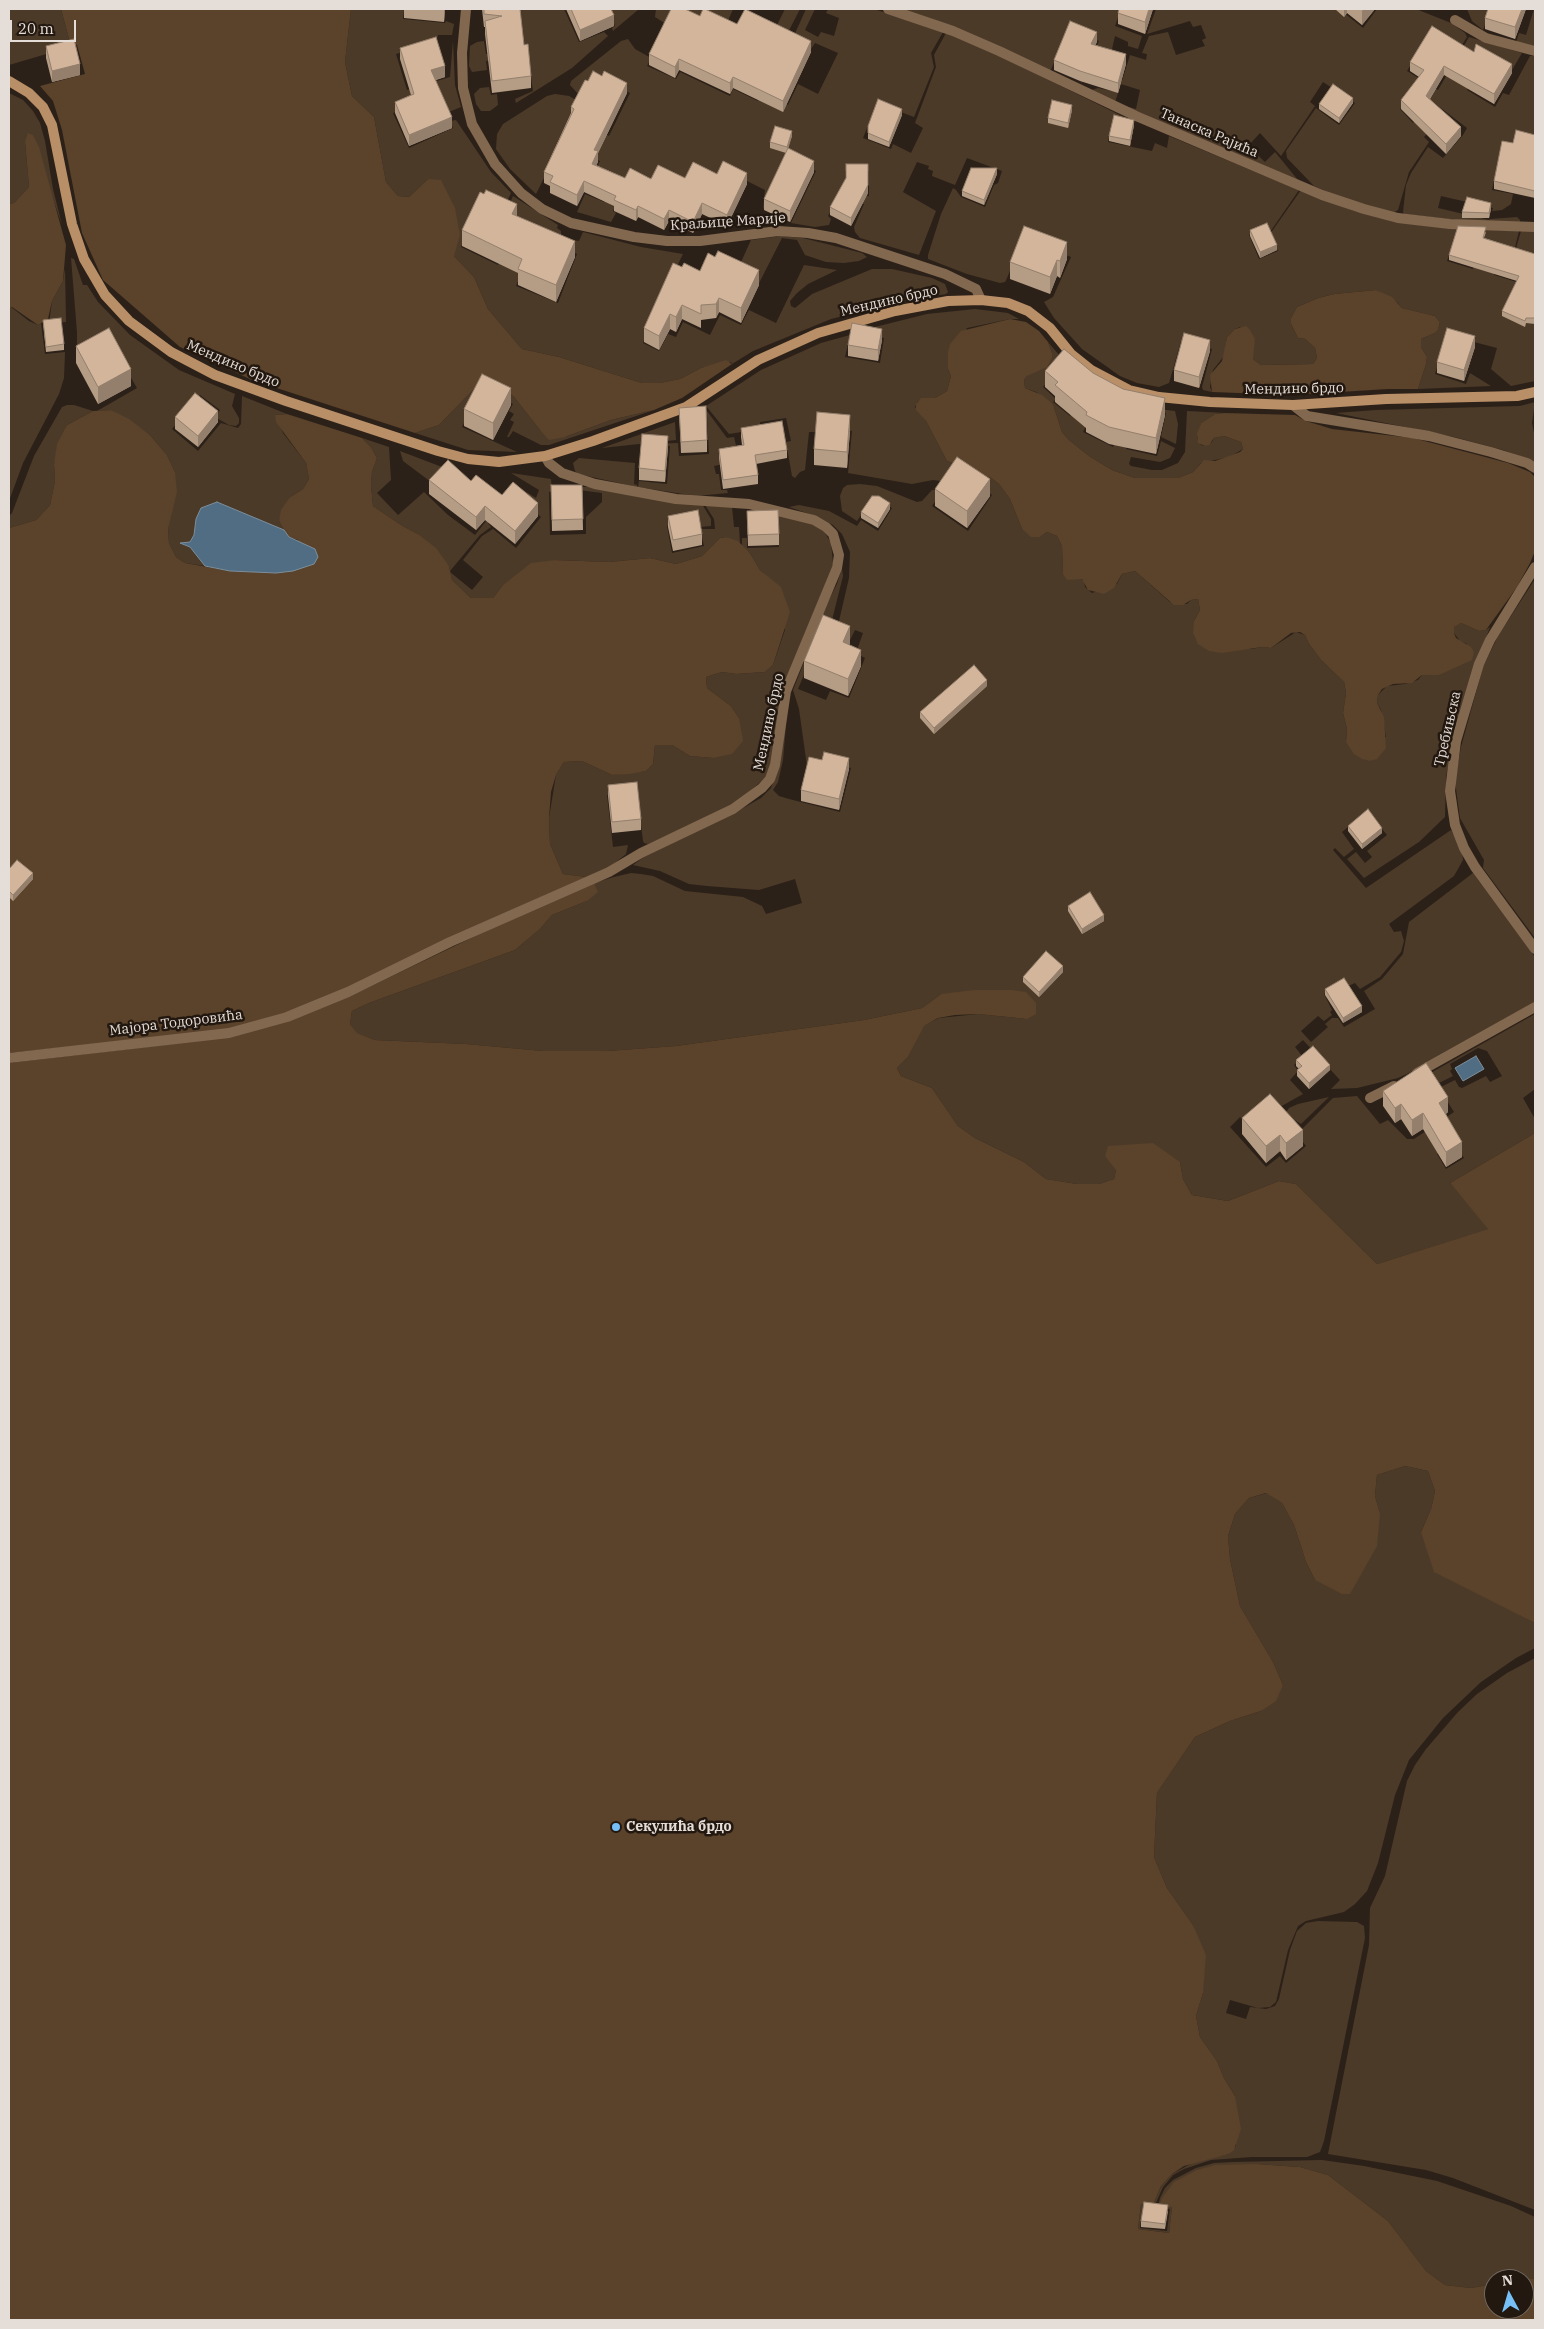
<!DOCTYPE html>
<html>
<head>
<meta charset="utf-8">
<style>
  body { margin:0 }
  #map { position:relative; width:1544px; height:2329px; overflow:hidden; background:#2c2118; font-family:"IBM Plex Serif",serif }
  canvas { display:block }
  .frame { position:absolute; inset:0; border:10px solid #e5ddd7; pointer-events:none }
  .north { position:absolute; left:1484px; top:2269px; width:50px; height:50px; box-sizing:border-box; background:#22180f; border:1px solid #70675f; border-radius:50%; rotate:354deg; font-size:14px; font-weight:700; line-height:20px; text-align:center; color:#e5ddd7 }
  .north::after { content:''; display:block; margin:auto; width:18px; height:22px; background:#76c0f7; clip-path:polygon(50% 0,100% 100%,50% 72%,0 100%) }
  .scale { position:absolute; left:10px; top:20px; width:66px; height:22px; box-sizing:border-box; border:2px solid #e5ddd7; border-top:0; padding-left:6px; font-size:15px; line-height:18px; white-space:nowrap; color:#e5ddd7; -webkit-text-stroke:4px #22180f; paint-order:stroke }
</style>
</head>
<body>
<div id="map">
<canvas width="1544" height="2329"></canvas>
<div class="frame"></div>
<div class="north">N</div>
<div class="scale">20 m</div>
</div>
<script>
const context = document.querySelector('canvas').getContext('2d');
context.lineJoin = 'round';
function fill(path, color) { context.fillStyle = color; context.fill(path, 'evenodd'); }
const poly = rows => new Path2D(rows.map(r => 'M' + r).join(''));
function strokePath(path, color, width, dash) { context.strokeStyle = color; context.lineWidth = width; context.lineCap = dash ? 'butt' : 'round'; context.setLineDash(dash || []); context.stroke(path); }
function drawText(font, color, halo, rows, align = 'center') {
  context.font = font + ' "IBM Plex Serif",serif'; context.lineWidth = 5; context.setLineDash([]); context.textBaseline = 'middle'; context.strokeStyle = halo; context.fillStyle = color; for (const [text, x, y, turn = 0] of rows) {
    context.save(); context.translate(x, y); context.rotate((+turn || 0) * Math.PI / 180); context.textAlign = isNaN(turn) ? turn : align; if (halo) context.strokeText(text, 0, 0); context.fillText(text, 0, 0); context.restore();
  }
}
fill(poly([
  [9,9,61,9,69,39,77,45,9,65],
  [351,9,404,9,403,19,445,23,446,21,454,24,452,35,438,35,436,43,396,54,407,90,450,77,453,41,455,85,461,107,449,112,440,92,393,113,409,148,453,128,450,121,456,120,491,172,511,193,505,205,479,206,461,247,498,265,519,220,505,214,513,196,558,225,557,228,561,231,561,248,536,238,516,286,558,303,577,254,564,248,564,239,579,241,583,232,641,247,683,254,650,321,643,343,659,351,668,334,676,337,683,322,710,335,720,315,741,325,749,310,776,323,804,265,837,270,808,284,797,293,790,301,791,306,795,308,812,294,872,269,892,269,932,278,945,284,948,292,946,294,908,300,831,319,753,351,732,364,731,362,701,368,680,379,660,383,642,383,559,357,522,349,488,309,474,277,454,256,428,179,409,197,398,196,386,182,374,117,352,96,345,62],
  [520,9,564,9,579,42,604,32,608,36,572,68,516,103,515,99,533,91,528,56,524,49],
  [608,9,639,9,613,31,612,28,615,26],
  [656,9,733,9,726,26,666,24,655,17],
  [785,9,800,9,781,46,774,31],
  [806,9,815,9,805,30,818,37,821,32,834,36,839,18,826,13,828,9,873,9,909,19,943,32,931,53,934,67,914,117,877,103,863,138,891,149,893,144,911,153,923,128,915,123,936,67,934,55,946,33,1002,57,1136,123,1114,117,1108,142,1152,151,1155,143,1167,148,1169,136,1299,190,1270,232,1267,227,1249,235,1259,259,1278,251,1270,234,1301,190,1354,211,1471,229,1454,242,1447,261,1473,269,1479,250,1473,229,1519,231,1514,251,1502,248,1494,275,1523,284,1515,252,1521,231,1535,231,1535,381,1511,386,1491,369,1497,348,1447,335,1435,374,1466,384,1470,373,1491,386,1418,389,1426,364,1427,357,1421,347,1421,339,1435,333,1438,330,1440,322,1435,316,1402,308,1397,302,1376,290,1334,294,1318,298,1297,307,1291,318,1291,324,1298,338,1305,339,1315,348,1317,358,1313,364,1261,365,1253,359,1252,350,1254,345,1240,327,1235,329,1227,337,1224,356,1213,370,1210,387,1212,392,1203,390,1202,387,1212,349,1181,341,1169,383,1159,387,1137,383,1120,376,1082,349,1054,318,1044,302,1053,297,1071,257,1023,239,1007,278,1005,282,1000,283,967,274,928,259,928,255,941,214,953,188,956,190,961,197,985,207,994,185,998,183,1002,171,967,158,955,185,932,176,933,171,928,169,929,166,917,162,903,192,936,211,919,255,860,238,855,232,854,227,864,204,850,197,869,196,869,171,845,171,845,194,841,192,828,216,831,219,829,225,815,227,791,223,816,171,788,157,763,209,765,190,723,169,719,178,684,187,654,180,632,170,613,211,616,213,611,222,577,212,585,194,604,202,614,180,595,171,600,161,561,144,536,194,510,169,496,149,497,134,503,124,547,96,555,94,569,96,578,101,599,131,609,136,630,93,604,80,580,96,570,85,571,81,621,41,628,39,635,49,651,58,647,66,676,79,680,72,730,96,733,89,758,101,762,92,788,105,798,84,818,94,838,53,815,43,811,49,792,40],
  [899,9,1121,9,1115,26,1142,36,1138,49,1128,46,1128,42,1115,36,1110,58,1081,83,1099,41,1068,29,1050,72],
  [1156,9,1339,9,1363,28,1377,9,1416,9,1451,23,1465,33,1467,37,1460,48,1431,31,1407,71,1438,90,1469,37,1522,53,1512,70,1486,56,1467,90,1495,107,1503,93,1509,95,1530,56,1535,56,1535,152,1501,146,1492,190,1513,194,1511,204,1502,210,1492,211,1493,208,1441,196,1438,208,1489,220,1490,219,1517,217,1520,220,1520,223,1486,223,1404,214,1403,212,1406,185,1411,173,1428,147,1443,158,1463,135,1467,128,1416,89,1400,109,1413,123,1416,120,1437,123,1424,137,1429,142,1409,172,1398,210,1391,214,1327,192,1314,186,1287,158,1286,151,1316,108,1339,125,1355,103,1323,82,1310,102,1315,106,1281,156,1260,133,1248,146,1265,162,1275,152,1298,180,1121,105,1136,109,1140,90,1121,84,1115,102,1089,91,1098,88,1112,91,1115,81,1122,81,1130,55,1146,60,1147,54,1142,53,1149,36,1168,32,1176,55,1205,46,1202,40,1206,38,1201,25,1193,27,1190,21,1147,34],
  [1467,9,1491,9,1483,30,1472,21],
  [1534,9,1535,46,1516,42,1519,33,1526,35],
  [484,41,486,54,506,52,507,58,486,61,487,70,472,72,469,66,470,46,477,42],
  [489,87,491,95,497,94,498,105,490,111,481,111,476,104,474,94,480,88],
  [9,93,23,100,33,111,40,123,45,141,53,189,62,225,51,193,25,142,29,187,14,203,9,204],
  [781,236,803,238,862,253,867,257,859,261,844,263,826,262,805,255,797,240,782,238,755,291,737,271,751,240],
  [71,258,74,259,83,285,87,285,98,302,130,335,179,370,235,394,232,406,239,418,239,423,236,426,229,425,215,417,220,410,200,395,172,429,198,451,221,423,238,428,241,424,242,396,287,414,275,415,283,433,306,463,309,479,303,489,290,497,279,521,284,530,217,502,196,519,194,535,190,542,183,544,190,547,205,566,185,563,176,557,169,543,168,529,175,472,167,455,150,435,111,410,97,411,137,388,109,340,77,358,77,332],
  [65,268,66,322,49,324,52,301,63,281],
  [11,307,29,321,38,325,41,323,45,354,65,352,64,378,59,394,23,463,9,501,9,308],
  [975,309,1008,313,1019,319,1010,319,967,328,948,369,951,376,947,391,935,398,918,401,915,407,926,421,947,461,991,478,999,484,1010,499,1022,529,1040,537,1047,532,1057,536,1062,546,1063,574,1084,580,1085,587,1092,593,1117,584,1122,574,1135,571,1170,602,1187,604,1191,600,1198,599,1200,610,1194,621,1195,638,1251,649,1262,647,1271,648,1296,632,1305,635,1309,644,1321,660,1344,682,1346,693,1343,713,1347,729,1346,742,1386,737,1381,710,1377,703,1378,695,1387,686,1405,684,1418,680,1422,675,1439,675,1467,644,1460,641,1454,633,1454,627,1457,624,1461,623,1479,631,1486,630,1490,627,1461,706,1446,776,1445,817,1419,842,1364,878,1347,859,1356,852,1365,863,1372,857,1367,851,1387,835,1367,811,1342,832,1354,849,1344,857,1335,848,1333,850,1366,888,1451,830,1462,849,1463,860,1454,876,1389,924,1394,932,1401,931,1404,941,1401,952,1380,977,1360,989,1355,983,1348,986,1345,982,1324,994,1332,1010,1330,1012,1332,1015,1324,1021,1318,1016,1301,1031,1311,1042,1328,1027,1325,1024,1332,1018,1338,1018,1344,1027,1375,1009,1364,991,1382,979,1403,954,1409,922,1473,873,1535,957,1535,1002,1415,1070,1398,1078,1357,1088,1331,1089,1340,1080,1303,1040,1295,1047,1303,1057,1294,1065,1298,1071,1290,1080,1303,1094,1248,1125,1240,1117,1230,1127,1266,1167,1280,1156,1286,1163,1306,1146,1297,1134,1333,1098,1357,1096,1380,1124,1388,1120,1407,1139,1414,1139,1429,1129,1445,1149,1437,1154,1446,1169,1464,1158,1455,1144,1433,1126,1454,1112,1439,1088,1455,1080,1459,1087,1462,1088,1486,1076,1490,1082,1502,1076,1487,1051,1478,1048,1450,1064,1452,1069,1450,1071,1453,1076,1437,1084,1388,1097,1535,1014,1535,1089,1523,1098,1535,1119,1535,1133,1450,1183,1489,1229,1377,1264,1296,1184,1279,1181,1228,1201,1192,1195,1183,1179,1180,1162,1116,1170,1114,1179,1099,1184,1077,1184,1046,1179,1024,1162,975,1138,958,1126,932,1088,901,1076,897,1068,908,1057,923,1026,939,1018,978,1014,1027,1019,941,994,922,1008,864,1020,676,1046,607,1051,543,1051,466,1044,375,1040,356,1033,350,1024,352,1011,369,1003,515,950,540,929,552,915,587,901,594,883,614,877,631,873,641,874,653,876,685,891,743,897,762,906,766,914,802,903,795,879,759,890,707,886,689,884,660,871,633,865,644,857,738,811,761,798,771,788,778,769,787,713,783,760,778,782,773,790,779,796,789,799,840,812,851,768,823,761,807,766,799,709,793,690,827,604,837,584,842,568,843,576,832,620,824,627,798,689,826,700,830,691,849,698,865,658,856,653,863,633,855,630,850,640,836,634,849,578,850,552,842,534,833,525,818,517,789,507,799,505,829,511,857,526,861,520,878,531,892,508,874,496,857,521,842,511,840,496,843,488,847,485,860,484,877,486,917,502,922,501,932,490,944,489,932,506,968,531,992,495,958,471,949,482,933,480,912,484,848,473,852,431,816,427,815,432,809,432,805,470,800,472,795,478,792,476,786,442,791,441,786,418,760,422,760,429,729,434,706,406,761,370,821,343,850,335,845,357,880,363,884,338,866,335,867,329,927,314],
  [1048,342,1065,362,1043,387,1056,399,1053,402,1070,416,1093,388,1104,390,1083,432,1113,447,1136,403,1126,449,1157,456,1161,441,1175,448,1170,458,1160,462,1131,457,1129,464,1131,466,1152,470,1162,470,1178,463,1185,452,1187,411,1225,413,1215,414,1201,423,1197,438,1201,445,1205,446,1212,442,1214,438,1224,436,1241,442,1243,449,1229,457,1201,463,1193,472,1178,478,1135,478,1112,470,1089,456,1069,440,1062,432,1053,404,1036,392,1025,388,1024,380,1027,376,1052,353],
  [485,382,498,383,514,397,540,430,565,437,611,420,654,410,549,445,541,445,513,431,509,437,507,437,514,422,510,420,514,414,509,411,513,404,482,388,462,427,517,452,468,450,415,433,439,425,474,389],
  [1535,402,1532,423,1535,438,1535,462,1503,450,1454,437,1336,413,1376,410,1520,406],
  [67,405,74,405,93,411,67,425,54,464,55,481,50,505,36,520,9,528,9,516,12,513,34,456,62,407],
  [1141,407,1175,411,1178,424,1176,444,1161,437,1166,413],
  [707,411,727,438,734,437,738,454,729,463,714,466,716,474,719,474,721,490,727,490,728,493,696,496,638,487,639,481,667,484,670,446,649,444,678,443,679,456,709,454,707,416,702,415],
  [675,422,676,440,602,448],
  [362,438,389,447,391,480,377,493,398,515,424,492,448,515,475,535,498,506,501,507,488,523,491,527,480,535,450,571,449,566,418,534,401,525,373,506,371,485,372,472,377,458,371,447],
  [400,451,442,467,435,485,403,461],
  [579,458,635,463,634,484,637,485,637,487,578,474,575,471,573,463],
  [511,473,551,479,552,491,549,492,550,535,586,534,586,517,602,502,602,493,555,487,589,487,702,504,711,519,711,526,700,527,698,520,667,526,672,553,704,546,700,529,715,529,714,519,705,505,732,507,734,527,739,527,740,544,726,537,720,538,702,556,676,564,650,558,609,562,555,560,502,586,493,598,471,598,452,580,450,572,472,590,483,577,463,560,482,536,493,529,516,548,541,517,522,500,515,485,536,498,539,490],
  [778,514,797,518,822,528,831,543,833,563,831,575,786,679,773,758,766,777,740,800,711,816,648,844,644,843,643,841,637,792,607,795,613,847,628,845,626,854,610,867,586,877,563,874,550,844,549,818,556,775,564,762,582,761,612,775,646,771,653,764,655,745,672,745,690,756,713,758,739,718,731,706,707,688,706,677,722,672,736,674,765,672,773,665,785,630,768,577,760,570,750,553,742,546,742,538,747,538,747,548,779,547],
  [1535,579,1535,938,1483,868,1484,860,1460,818,1455,781,1461,747,1483,667,1498,636],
  [1329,1097,1301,1124,1285,1114,1289,1108,1298,1104],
  [1405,1466,1428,1471,1435,1491,1431,1509,1421,1532,1520,1615,1535,1623,1535,1648,1516,1658,1481,1682,1443,1718,1409,1760,1395,1795,1378,1863,1367,1891,1355,1904,1344,1912,1306,1921,1298,1926,1288,1950,1276,2002,1270,2007,1258,2008,1230,2000,1226,2013,1246,2019,1250,2007,1266,2009,1275,2006,1279,1999,1290,1950,1297,1931,1306,1923,1318,1921,1357,1922,1364,1926,1365,1938,1324,2141,1320,2152,1307,2157,1252,2157,1211,2160,1184,2169,1173,2175,1163,2187,1154,2207,1143,2206,1140,2228,1167,2231,1170,2209,1158,2207,1160,2198,1165,2188,1173,2180,1196,2168,1214,2163,1233,2162,1322,2160,1364,2166,1437,2181,1511,2206,1535,2217,1535,2279,1494,2279,1494,2284,1471,2288,1445,2285,1426,2271,1388,2221,1328,2175,1300,2167,1257,2164,1172,2207,1169,2233,1138,2229,1141,2204,1153,2205,1161,2186,1172,2174,1196,2161,1229,2154,1236,2146,1235,2096,1224,2078,1217,2061,1200,2037,1196,2016,1203,1993,1193,1925,1167,1888,1154,1857,1157,1793,1195,1737,1230,1721,1261,1711,1283,1685,1273,1662,1240,1606,1230,1559,1228,1536,1235,1514,1249,1498,1267,1493,1282,1503,1294,1525,1306,1562,1315,1580,1380,1513,1375,1496,1377,1475],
  [1535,1658,1535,2210,1453,2178,1426,2170,1328,2154,1369,1945,1370,1908,1385,1876,1407,1781,1415,1765,1426,1749,1458,1712,1477,1694,1507,1673]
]), '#4c3a29');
fill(poly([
  [61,9,351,9,345,62,352,96,374,117,386,182,398,196,409,197,428,179,441,180,455,208,460,235,454,256,474,277,488,309,522,349,559,357,642,383,660,383,680,379,701,368,726,360,732,364,682,398,654,410,611,420,565,437,549,440,540,430,514,397,498,383,485,382,474,389,439,425,415,433,252,380,180,347,103,280,82,233,62,130,53,101,40,86,85,74,77,45,69,39],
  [28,133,33,135,39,147,66,245,63,281,52,301,48,319,38,325,12,307,9,308,9,204,14,203,29,187,25,142],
  [1376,290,1392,297,1402,308,1435,316,1440,322,1438,330,1435,333,1421,339,1421,347,1427,357,1426,364,1418,389,1388,389,1291,395,1212,392,1210,375,1222,361,1227,337,1235,329,1246,326,1250,330,1255,339,1253,359,1261,365,1313,364,1317,358,1315,348,1305,339,1298,338,1291,324,1291,318,1297,307,1318,298,1334,294],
  [1010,319,1026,322,1039,331,1048,342,1052,353,1052,358,1047,367,1027,376,1024,380,1025,388,1042,395,1053,404,1062,432,1069,440,1089,456,1112,470,1135,478,1178,478,1193,472,1204,460,1215,461,1240,452,1243,449,1241,442,1224,436,1214,438,1209,445,1205,446,1198,443,1197,434,1201,423,1215,414,1225,413,1295,415,1306,421,1332,429,1413,438,1508,463,1530,472,1535,477,1535,551,1530,563,1517,587,1486,630,1479,631,1461,623,1454,627,1454,633,1456,638,1471,647,1474,652,1472,660,1439,675,1422,675,1412,683,1393,684,1382,689,1378,695,1377,703,1384,717,1386,748,1377,759,1370,761,1362,759,1354,754,1346,742,1347,729,1343,713,1346,693,1344,682,1321,660,1309,644,1305,635,1300,632,1291,633,1271,648,1262,647,1222,653,1209,651,1198,644,1193,633,1194,621,1200,610,1198,599,1191,600,1183,605,1174,605,1135,571,1122,574,1114,588,1104,594,1088,590,1082,579,1067,580,1063,574,1062,546,1057,536,1047,532,1040,537,1031,537,1022,529,1010,499,999,484,991,478,947,461,926,421,916,410,916,404,921,398,935,398,947,391,951,376,948,369,948,352,950,344,961,331],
  [111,410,129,419,150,435,167,455,175,472,177,492,168,529,169,543,176,557,185,563,230,571,276,573,298,540,288,537,279,521,281,510,290,497,303,489,309,479,306,463,276,422,275,415,287,414,362,438,371,447,377,458,372,472,371,485,373,506,401,525,418,534,436,548,449,566,452,580,471,598,493,598,502,586,531,563,555,560,609,562,650,558,676,564,702,556,720,538,726,537,738,541,750,553,760,570,781,587,790,612,773,665,765,672,736,674,722,672,706,677,707,688,731,706,739,718,743,741,732,754,713,758,690,756,672,745,655,745,653,764,646,771,630,774,612,775,582,761,564,762,556,775,551,792,549,818,550,844,563,874,586,877,460,933,332,996,250,1025,220,1031,9,1053,9,528,36,520,50,505,55,481,54,464,57,444,67,425,93,411],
  [594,883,598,892,587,901,552,915,540,929,515,950,369,1003,352,1011,350,1024,357,1033,375,1040,466,1044,543,1051,607,1051,676,1046,864,1020,922,1008,941,994,974,990,1012,990,1026,992,1036,1003,1036,1014,1027,1019,978,1014,955,1015,938,1018,924,1026,908,1057,897,1068,901,1076,932,1088,958,1126,975,1138,1024,1162,1046,1179,1077,1184,1099,1184,1114,1179,1116,1170,1105,1156,1108,1146,1153,1143,1180,1162,1183,1179,1192,1195,1228,1201,1279,1181,1296,1184,1377,1264,1488,1229,1450,1183,1535,1133,1535,1623,1434,1572,1421,1532,1431,1509,1435,1491,1428,1471,1405,1466,1377,1475,1375,1496,1380,1513,1377,1546,1350,1594,1342,1594,1315,1580,1306,1562,1294,1525,1282,1503,1266,1493,1249,1498,1235,1514,1228,1536,1230,1559,1240,1606,1273,1662,1283,1685,1276,1701,1261,1711,1230,1721,1195,1737,1157,1793,1154,1857,1167,1888,1193,1925,1206,1955,1203,1993,1196,2016,1200,2037,1217,2061,1224,2078,1235,2096,1241,2129,1234,2150,1229,2154,1184,2166,1172,2174,1161,2186,1153,2205,1141,2204,1138,2229,1169,2233,1172,2207,1160,2205,1162,2198,1174,2182,1197,2170,1215,2165,1257,2164,1300,2167,1328,2175,1388,2221,1426,2271,1445,2285,1471,2288,1494,2284,1494,2309,1524,2309,1524,2279,1535,2279,1535,2320,9,2320,9,1063,180,1043,363,990,515,917]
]), '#5a422b');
const water = poly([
  [217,502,284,530,289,537,315,549,318,557,314,564,293,571,276,573,230,571,205,566,190,547,180,543,190,542,194,535,196,519,201,508,217,502],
  [1476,1056,1484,1069,1463,1081,1455,1068,1476,1056]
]);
fill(water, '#506d83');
strokePath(water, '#7d8f9c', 1);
strokePath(poly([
  [466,9,462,53,463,88,472,124,495,164,521,193,542,209,571,223,634,237,667,241,700,241,778,231,808,233,836,238,945,274,976,289,981,300],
  [888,9,953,31,999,51,1136,116,1322,195,1364,209,1398,218,1450,224,1535,227],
  [1455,20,1486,38,1535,51],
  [1293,405,1307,416,1429,436,1491,452,1527,463,1535,468],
  [1535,567,1490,640,1479,664,1456,741,1450,791,1455,825,1464,848,1475,867,1535,949],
  [9,1058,229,1033,287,1017,348,992,450,942,609,872,641,853,733,809,762,788,770,779,775,765,786,691,837,568,839,555,833,534,826,527,814,520,749,504,676,499,595,484,562,473,549,463,545,456],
  [1417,1073,1535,1007],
  [1370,1098,1394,1086]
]), '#836850', 10);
strokePath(poly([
  [9,81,29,93,43,107,52,125,72,224,84,259,105,295,129,321,171,352,215,375,286,401,438,451,468,459,499,462,545,456,593,441,686,407,758,360,818,333,895,311,948,301,981,300,1008,303,1028,311,1050,328,1071,354,1091,370,1129,390,1159,397,1210,402,1293,405,1386,399,1517,396,1535,392]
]), '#b98f68', 10);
fill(poly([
  [404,9,445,9,444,22,404,18],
  [482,9,520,9,524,45,531,76,531,88,492,93,485,34,485,27,484,27],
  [566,9,611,9,614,26,580,41],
  [1153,9,1145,34,1118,24,1118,13],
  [1335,9,1375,9,1362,25,1347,13,1344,17],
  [1488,9,1526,9,1515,39,1485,29,1485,18],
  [700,16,737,24,811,52,783,112,733,88,730,94,679,70,675,78,649,65,649,54],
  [1097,42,1095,45,1126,64,1118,93,1080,81,1054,70,1054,60],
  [46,46,80,75,52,82,46,58],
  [400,48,445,77,436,80,452,128,409,146,395,113,395,102,411,95,400,59],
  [1474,52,1512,73,1494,104,1444,75,1430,99,1461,136,1446,154,1401,109,1401,100,1419,77,1410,71,1410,62],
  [588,81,627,93,598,153,598,162,596,165,625,178,685,178,717,174,747,184,727,226,702,214,693,233,669,221,664,230,638,217,636,221,614,211,614,206,584,192,577,206,550,193,550,186,544,183,544,172,571,113,571,107],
  [1353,103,1339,123,1319,109,1319,104],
  [1072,110,1068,128,1048,123,1048,118],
  [902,115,889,147,868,139,868,126],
  [1134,125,1130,146,1109,141,1109,136],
  [1535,135,1535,198,1494,189,1494,181,1513,143],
  [792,136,787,150,814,172,790,222,764,210,764,199,786,153,770,148,770,142],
  [997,174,984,205,962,196,962,191],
  [868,193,851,226,830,215,830,207],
  [1491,209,1489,218,1462,218,1462,212],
  [517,216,575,257,556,302,518,285,518,273,462,246,462,230],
  [1250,230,1277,250,1260,258,1250,236],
  [1486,232,1484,238,1535,254,1535,324,1526,323,1525,327,1502,316,1502,311,1517,281,1449,260,1449,255],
  [1067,259,1060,278,1057,276,1050,294,1010,279,1010,262],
  [682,267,759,285,741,323,719,312,716,318,701,320,701,328,682,319,676,332,670,329,659,350,644,342,644,328],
  [43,320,64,344,64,350,46,352],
  [882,340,878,361,848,356,848,345],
  [76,346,131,386,98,404,76,363],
  [1475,347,1464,381,1437,373,1437,362],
  [1210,351,1199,388,1174,381,1174,370],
  [1045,371,1093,373,1165,415,1156,454,1109,444,1086,432,1086,428,1055,402,1055,396,1045,387],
  [511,405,493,440,464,426,464,409],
  [679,408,707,440,707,452,681,453],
  [175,417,218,422,198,447,175,429],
  [741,428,787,450,787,458,756,464,758,475,758,484,723,489,719,458,719,449,742,445,741,437],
  [850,431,847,468,814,465,814,449],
  [668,447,665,482,639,480,639,468],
  [429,480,471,481,502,495,538,516,515,544,485,520,476,530,429,494],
  [551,485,582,485,583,530,552,531],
  [935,489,990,496,967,528,935,506],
  [890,509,878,528,861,518,861,512],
  [747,511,779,534,779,545,748,546],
  [668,516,702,534,702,545,673,551,668,527],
  [850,643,849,645,861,666,848,696,804,678,804,661],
  [987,686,934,734,920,718,920,712],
  [822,760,849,769,839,810,801,801,801,790],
  [608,785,641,819,641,830,612,833,608,796],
  [1348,826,1382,833,1362,849,1348,831],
  [9,869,33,879,13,901,9,897],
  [1068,906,1104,921,1082,934,1068,911],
  [1063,972,1039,997,1023,982,1023,977],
  [1325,989,1362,1012,1343,1023,1325,995],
  [1296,1060,1330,1070,1309,1089,1297,1076,1297,1070,1299,1069,1296,1066],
  [1383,1091,1448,1112,1446,1114,1462,1157,1446,1167,1423,1129,1412,1136,1401,1119,1395,1123,1383,1106],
  [1242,1118,1303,1146,1286,1160,1280,1151,1266,1163,1242,1134],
  [1168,2211,1165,2229,1141,2227,1141,2221]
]), '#b59c85');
fill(poly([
  [444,9,445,9,444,22],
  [1149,9,1153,9,1145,34,1145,22],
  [1344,9,1347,9,1347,13,1344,17],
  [1364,9,1375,9,1362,25,1362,11],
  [1522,9,1526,9,1515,39,1515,27],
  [614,15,614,26,580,41,580,30],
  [1097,32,1097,42,1091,54,1091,44],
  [811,41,811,52,783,112,783,101],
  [1126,54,1126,64,1118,93,1118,83],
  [679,59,679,70,675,78,675,67],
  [80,64,80,75,52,82,52,71],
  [1512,64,1512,73,1494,104,1494,94],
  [445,66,445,77,431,81,431,70],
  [1444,66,1444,75,1426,105,1426,96],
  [733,77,733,88,730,94,730,83],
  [627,83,627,93,598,153,598,162,592,174,592,164,594,150],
  [1353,98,1353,103,1339,123,1339,118],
  [1072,105,1072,110,1068,128,1068,123],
  [902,109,902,115,889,147,889,142],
  [452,117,452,128,409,146,409,135],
  [1134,120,1134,125,1130,146,1130,140],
  [1461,127,1461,136,1446,154,1446,144],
  [792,131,792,136,787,153,787,147],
  [814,161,814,172,790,222,790,211],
  [868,164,868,193,851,226,851,218],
  [997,168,997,174,984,205,984,200],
  [747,173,747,184,727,226,727,215],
  [584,181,584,192,577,206,577,195],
  [702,203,702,214,693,233,693,222],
  [1491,203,1491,209,1489,218,1489,213],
  [517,204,517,221,512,214],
  [638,206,638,217,636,221,636,210],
  [669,210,669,221,664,230,664,219],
  [575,241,575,257,556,302,556,285],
  [1067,242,1067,259,1060,278,1060,261],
  [1277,245,1277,250,1260,258,1260,252],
  [1057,260,1057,276,1050,294,1050,277],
  [759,270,759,285,741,323,741,308],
  [719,298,719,312,716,318,716,304],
  [682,305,682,319,676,332,676,317],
  [670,314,670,329,659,350,659,336],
  [882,329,882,340,878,361,878,350],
  [1475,336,1475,347,1464,381,1464,370],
  [1210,340,1210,351,1199,388,1199,377],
  [131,369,131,386,98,404,98,387],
  [511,388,511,405,493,440,493,423],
  [1165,398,1165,415,1156,454,1156,438],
  [218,411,218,422,198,447,198,436],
  [850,415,850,431,847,468,847,452],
  [668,436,668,447,665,482,665,471],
  [990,479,990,496,967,528,967,511],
  [538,503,538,516,515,544,515,531],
  [890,503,890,509,878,528,878,523],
  [485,506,485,520,476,530,476,517],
  [850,626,850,643,843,659,843,642],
  [861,650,861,666,848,696,848,679],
  [987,680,987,686,934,734,934,728],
  [849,758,849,769,839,810,839,799],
  [1382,828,1382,833,1362,849,1362,844],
  [33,873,33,879,13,901,13,895],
  [1104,915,1104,921,1082,934,1082,929],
  [1063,966,1063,972,1039,997,1039,992],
  [1362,1006,1362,1012,1343,1023,1343,1018],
  [1330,1065,1330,1070,1309,1089,1309,1083],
  [1448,1097,1448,1112,1439,1118,1439,1103],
  [1401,1104,1401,1119,1395,1123,1395,1108],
  [1423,1113,1423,1129,1412,1136,1412,1120],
  [1303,1130,1303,1146,1286,1160,1286,1143],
  [1280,1135,1280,1151,1266,1163,1266,1146],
  [1462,1142,1462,1157,1446,1167,1446,1152]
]), '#937f6c');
const building = poly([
  [484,9,520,9,524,45,528,44,531,76,492,81,485,21,502,16,484,14,484,9],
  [571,9,611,9,614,15,580,30,571,9],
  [671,9,685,9,700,16,703,9,705,9,737,24,745,9,811,41,783,101,733,77,730,83,679,59,675,67,649,54,671,9],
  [1119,9,1149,9,1145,22,1118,13,1119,9],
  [1488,9,1522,9,1515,27,1485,18,1488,9],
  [1070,21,1097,32,1091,44,1126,54,1118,83,1080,71,1054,60,1070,21],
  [1432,26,1474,52,1476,44,1512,64,1494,94,1444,66,1426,96,1461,127,1446,144,1401,100,1424,70,1410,62,1432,26],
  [436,37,445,66,431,70,452,117,409,135,395,102,414,94,400,48,436,37],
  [74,39,80,64,52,71,46,46,74,39],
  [593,71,602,76,604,71,627,83,594,150,598,151,592,164,625,178,630,168,651,179,658,165,685,178,693,162,717,174,723,161,747,173,727,215,702,203,693,222,669,210,664,219,638,206,636,210,614,200,616,196,584,181,577,195,550,182,553,176,544,172,574,109,571,107,585,80,588,81,593,71],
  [1333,84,1353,98,1339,118,1319,104,1333,84],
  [878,99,902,109,889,142,868,133,868,126,878,99],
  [1052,100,1072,105,1068,123,1048,118,1052,100],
  [1114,115,1134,120,1130,140,1109,136,1114,115],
  [775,126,792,131,787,147,770,142,775,126],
  [1516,130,1535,135,1535,191,1494,181,1502,141,1513,143,1516,130],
  [788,148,814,161,790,211,764,199,788,148],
  [846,164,868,164,868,185,851,218,830,207,846,178,846,164],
  [971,168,997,168,984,200,962,191,971,168],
  [486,190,517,204,512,214,575,241,556,285,518,269,522,259,462,230,480,192,484,194,486,190],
  [1467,197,1491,203,1489,213,1462,212,1467,197],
  [1267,223,1277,245,1260,252,1250,230,1267,223],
  [1024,226,1067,242,1060,261,1057,260,1050,277,1010,262,1024,226],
  [1458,226,1486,227,1483,238,1535,254,1535,318,1526,318,1525,321,1502,311,1519,276,1449,255,1458,226],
  [718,251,759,270,741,308,719,298,716,304,701,305,701,314,682,305,676,317,670,314,659,336,644,328,673,263,682,267,684,263,700,271,708,253,715,257,718,251],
  [61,318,64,344,46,347,43,320,61,318],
  [852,323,882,329,878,350,848,345,852,323],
  [109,328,131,369,98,387,76,346,109,328],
  [1447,328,1475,336,1464,370,1437,362,1447,328],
  [1184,333,1210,340,1199,377,1174,370,1184,333],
  [1064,349,1093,373,1123,389,1165,398,1156,438,1109,427,1086,415,1087,412,1055,385,1058,382,1045,371,1064,349],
  [482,374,511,388,493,423,464,409,482,374],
  [195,393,218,411,198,436,175,417,195,393],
  [706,406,707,440,681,442,679,408,706,406],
  [817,412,850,415,847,452,814,449,817,412],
  [782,421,787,450,755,455,758,475,723,480,719,449,744,445,741,428,782,421],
  [642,434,668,436,665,471,639,468,642,434],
  [957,457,990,479,967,511,935,489,957,457],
  [448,460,471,481,476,475,502,495,513,482,538,503,515,531,485,506,476,517,429,480,448,460],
  [551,485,582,485,583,519,552,520,551,485],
  [872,496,879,496,890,503,878,523,861,512,872,496],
  [698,510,702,534,673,540,668,516,698,510],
  [778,510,779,534,748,535,747,511,778,510],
  [823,615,850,626,843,642,861,650,848,679,804,661,823,615],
  [974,665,987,680,934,728,920,712,974,665],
  [824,752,849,758,839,799,801,790,809,757,822,760,824,752],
  [637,782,641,819,612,822,608,785,637,782],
  [1368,809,1382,828,1362,844,1348,826,1368,809],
  [17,860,33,873,13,895,9,891,9,869,17,860],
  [1090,892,1104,915,1082,929,1068,906,1090,892],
  [1046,951,1063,966,1039,992,1023,977,1046,951],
  [1344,978,1362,1006,1343,1018,1325,989,1344,978],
  [1313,1046,1330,1065,1309,1083,1297,1070,1302,1066,1296,1060,1313,1046],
  [1426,1063,1448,1097,1439,1103,1462,1142,1446,1152,1423,1113,1412,1120,1401,1104,1395,1108,1383,1091,1426,1063],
  [1270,1094,1303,1130,1286,1143,1280,1135,1266,1146,1242,1118,1270,1094],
  [1144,2202,1168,2205,1165,2224,1141,2221,1144,2202]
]);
fill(building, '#d2b59b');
strokePath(building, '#937f6c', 1);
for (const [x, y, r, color] of [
  [616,1827,5,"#76c0f7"]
]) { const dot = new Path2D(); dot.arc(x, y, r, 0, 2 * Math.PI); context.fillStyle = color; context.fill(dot); strokePath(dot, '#22180f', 2); }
drawText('14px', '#e5ddd7', '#22180f', [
  ["Танаска Рајића",1209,133,23],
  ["Краљице Марије",728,222,-4],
  ["Мендино брдо",889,301,-13],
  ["Мендино брдо",233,364,23],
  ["Мендино брдо",1294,389,-1],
  ["Мендино брдо",769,722,-78],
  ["Требињска",1448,729,-77],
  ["Мајора Тодоровића",176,1023,-7]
]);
drawText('bold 14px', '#e5ddd7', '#22180f', [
  ["Секулића брдо",626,1827]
], 'left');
</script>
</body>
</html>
